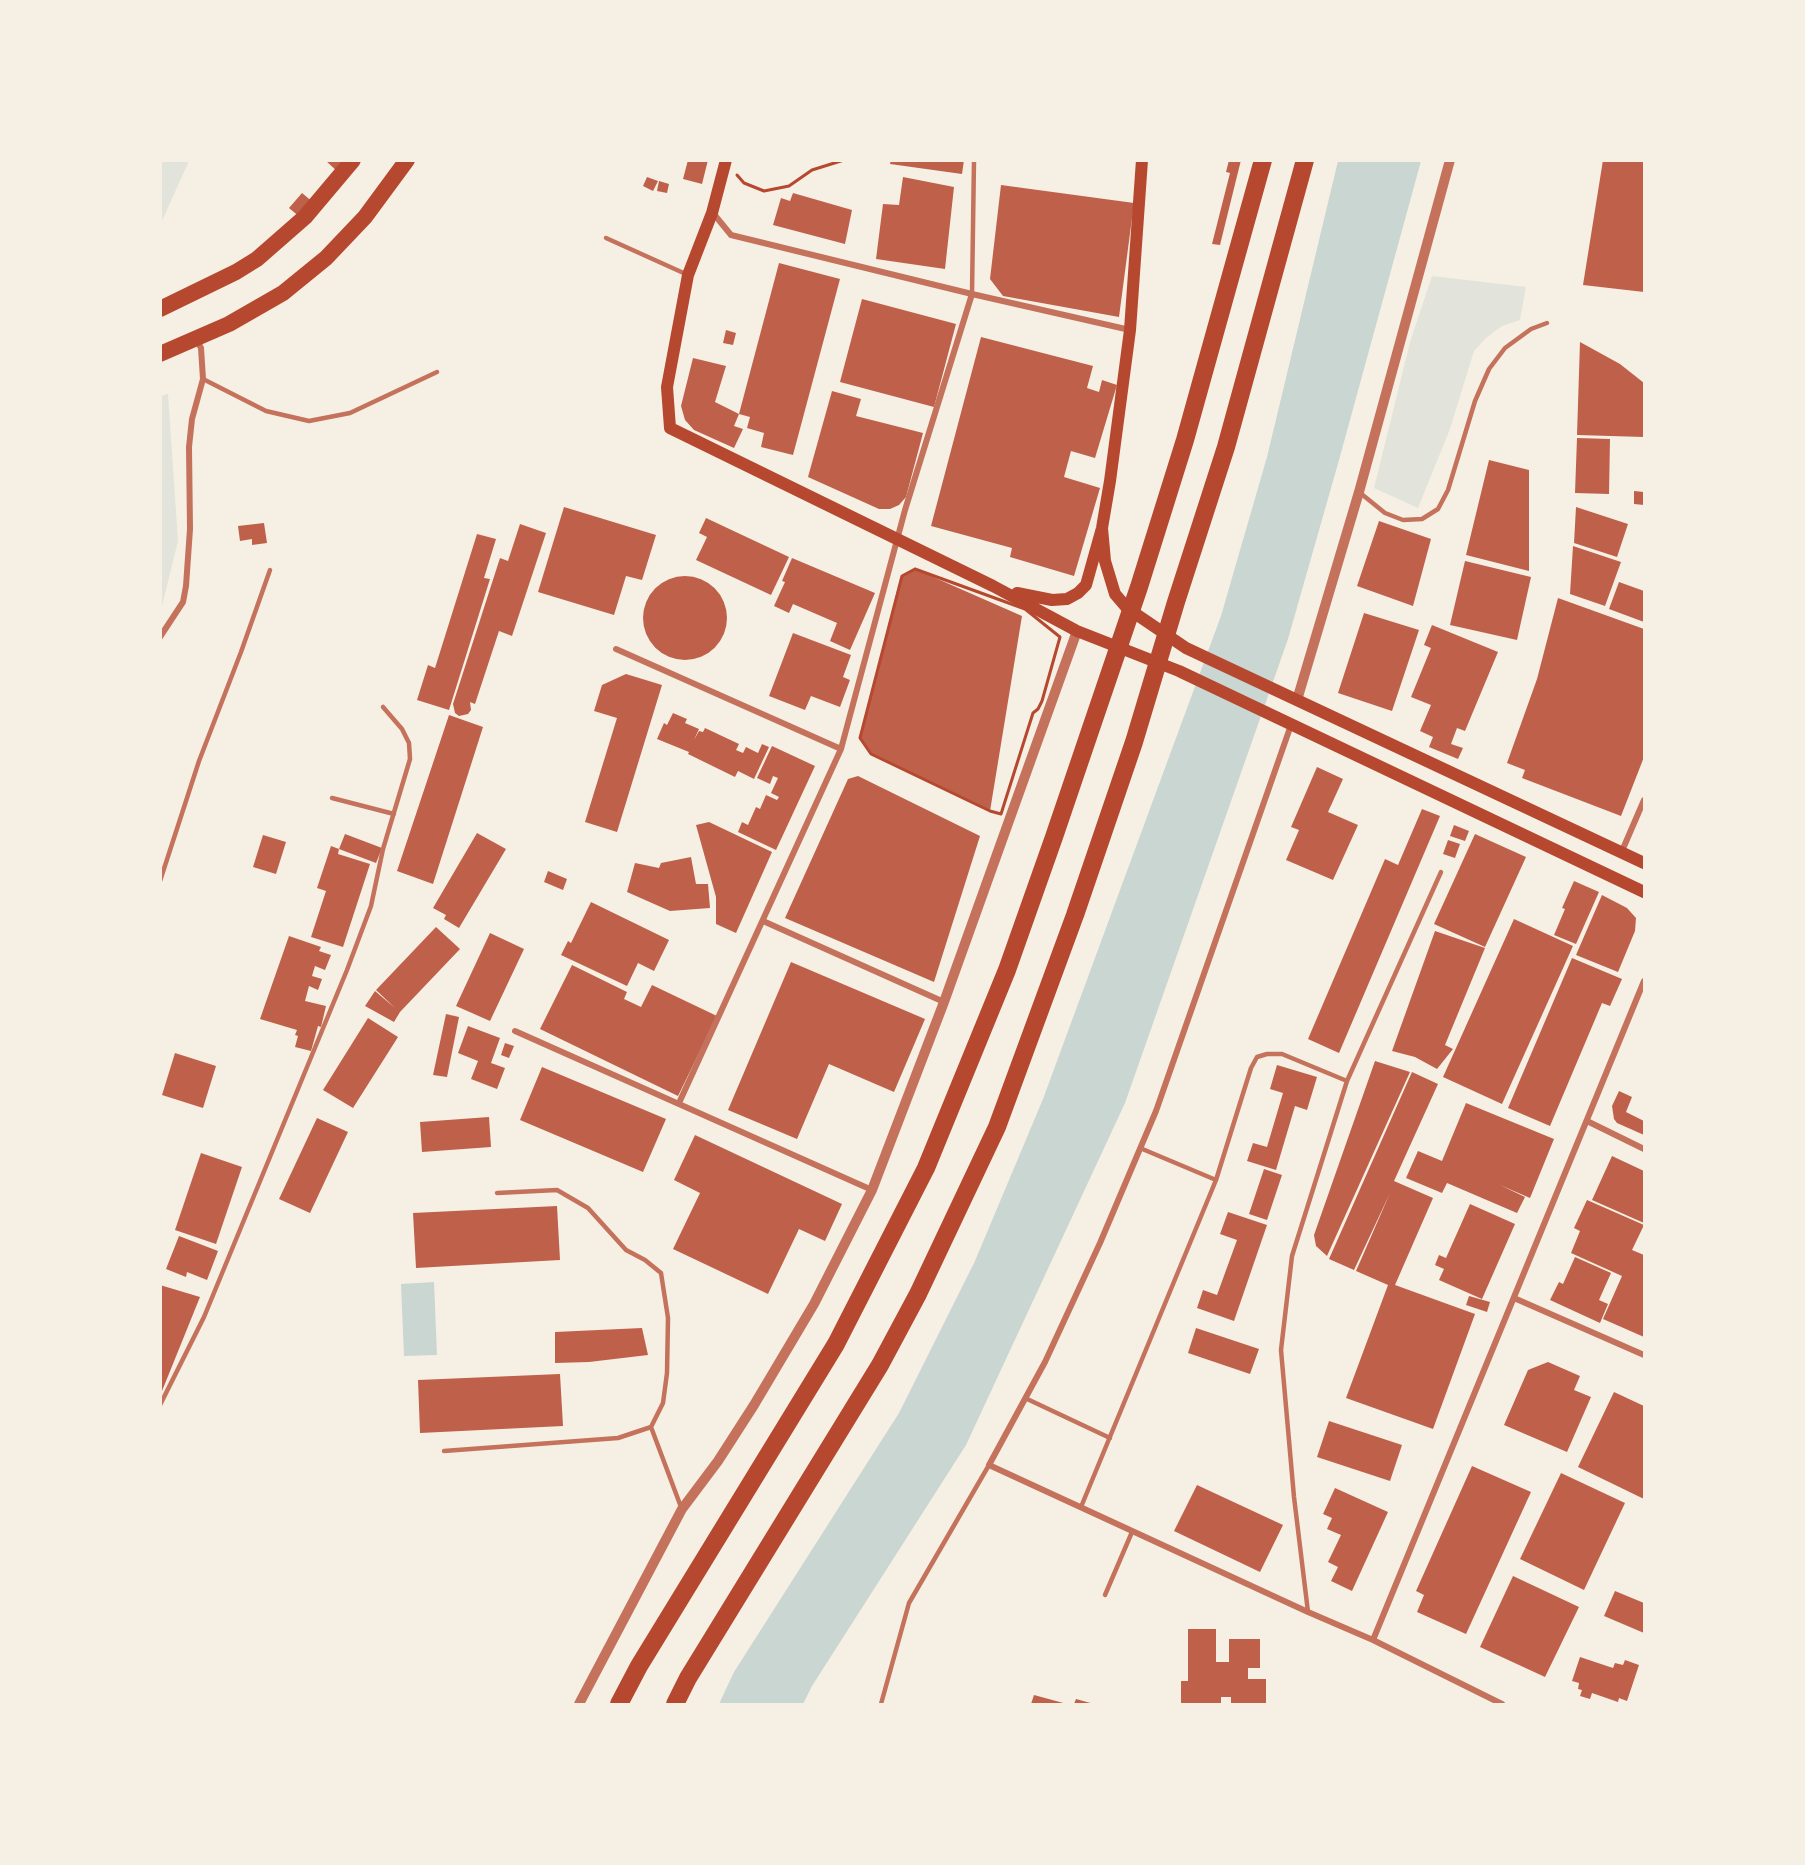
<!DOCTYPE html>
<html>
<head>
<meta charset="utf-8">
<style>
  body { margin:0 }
  #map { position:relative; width:1805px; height:1865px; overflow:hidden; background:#f6efe4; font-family:Bitter,serif }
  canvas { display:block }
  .frame { position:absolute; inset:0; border:162px solid #f6efe4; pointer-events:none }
</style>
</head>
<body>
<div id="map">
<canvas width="1805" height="1865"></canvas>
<div class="frame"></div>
</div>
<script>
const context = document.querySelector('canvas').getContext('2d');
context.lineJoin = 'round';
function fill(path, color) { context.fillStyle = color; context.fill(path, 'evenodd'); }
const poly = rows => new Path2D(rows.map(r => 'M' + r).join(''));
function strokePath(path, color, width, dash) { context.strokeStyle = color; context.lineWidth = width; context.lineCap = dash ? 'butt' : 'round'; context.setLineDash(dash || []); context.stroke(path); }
fill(poly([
  [161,160,189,161,161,223,160,161],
  [1432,276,1526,287,1520,320,1502,326,1486,338,1474,351,1450,429,1418,508,1374,488,1410,342],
  [168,394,178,541,161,610,160,396]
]), '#e2e4dc');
fill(poly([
  [1338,161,1421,161,1339,460,1288,639,1125,1103,966,1445,812,1686,803,1704,719,1704,734,1672,899,1413,975,1261,1043,1099,1221,616,1267,457],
  [434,1282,437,1355,404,1356,401,1284]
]), '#c9d6d2');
fill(poly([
  [325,160,350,160,339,173],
  [688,160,708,160,702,184,683,179],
  [891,160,964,160,962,174,890,164],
  [1229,160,1241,160,1220,245,1212,244,1230,173,1226,172],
  [1603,160,1644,160,1644,292,1583,285],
  [647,177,658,181,653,191,643,186],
  [903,177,954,187,945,269,876,259,883,204,899,205],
  [659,181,669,184,667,193,657,191],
  [1001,185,1134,203,1119,317,1003,296,990,279],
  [302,193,314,203,301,218,289,208],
  [793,193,852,210,845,244,773,225,781,198,790,201],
  [779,263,840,279,793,455,761,447,764,433,747,428,750,417,739,414],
  [862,299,956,324,934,407,840,382],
  [726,330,736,333,733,345,723,343],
  [981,337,1093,366,1087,388,1099,392,1102,380,1117,385,1095,458,1071,451,1064,477,1100,488,1074,576,1010,557,1012,548,931,526],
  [1580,342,1620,364,1644,383,1644,437,1577,435],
  [693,358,726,366,715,402,739,414,734,426,743,429,734,448,694,430,685,420,681,406],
  [832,391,861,399,856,416,923,433,906,497,899,505,890,509,879,509,808,477],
  [1577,438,1610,439,1609,494,1575,493],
  [1489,460,1529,470,1529,571,1466,555],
  [1634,491,1644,492,1644,505,1634,504],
  [564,507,656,535,642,580,626,576,614,615,538,592],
  [1576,507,1628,524,1617,557,1574,543],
  [706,518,789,557,771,595,696,560,707,537,699,533],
  [1379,521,1431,539,1413,606,1357,586],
  [264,523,267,543,252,545,252,539,240,541,238,526],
  [520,524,546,533,512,636,499,631,475,704,470,702,471,710,468,714,459,716,455,713,453,704,500,558,508,561],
  [477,534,496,539,484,578,490,579,449,710,417,700,428,665,435,668],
  [1573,546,1621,562,1605,606,1570,594],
  [792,558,875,593,850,650,830,641,837,623,793,604,789,613,774,606,785,582,782,581],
  [1465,561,1531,577,1517,640,1450,625],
  [915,569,1022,616,990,811,871,754,860,738,902,576],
  '643 618a42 42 0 1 1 84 0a42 42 0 1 1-84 0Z',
  [1619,582,1644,591,1644,622,1609,609],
  [1558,598,1644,629,1644,757,1621,816,1522,778,1525,770,1507,763,1537,679],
  [1364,613,1419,630,1392,711,1338,693],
  [1432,625,1498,652,1465,731,1457,728,1451,744,1463,748,1458,759,1429,747,1433,737,1420,731,1431,705,1411,697,1431,648,1424,645],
  [793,633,851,655,843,677,850,680,840,707,811,696,805,710,769,696],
  [626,674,662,685,617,832,585,822,617,718,594,711,602,685],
  [673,713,687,719,685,723,699,729,694,740,699,731,703,732,705,728,739,744,736,750,743,753,746,747,758,753,762,744,769,747,754,779,738,771,735,777,688,754,689,752,657,739,664,723,667,725],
  [449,715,483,727,433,884,397,871],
  [772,746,815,766,776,850,738,832,742,822,748,825,756,807,760,809,766,795,777,800,779,797,771,793,778,778,773,776,770,784,757,778],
  [1317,767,1343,779,1328,812,1358,825,1333,880,1286,860,1299,830,1291,827],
  [858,776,980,836,934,982,785,918,848,779],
  [1422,809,1440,816,1339,1053,1308,1039,1385,859,1398,865],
  [709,822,772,852,736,933,716,924,716,897,696,825],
  [1454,825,1469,831,1465,841,1450,836],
  [477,833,506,849,459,928,444,919,446,915,433,908],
  [345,834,382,848,376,863,339,849],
  [1475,834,1526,857,1485,947,1434,924],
  [263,835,286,842,276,874,253,867],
  [1448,840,1460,844,1455,858,1443,854],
  [331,846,339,849,338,854,370,864,343,947,311,937,326,891,317,888],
  [691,857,696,884,708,884,710,908,670,911,627,892,635,863,659,868,661,863],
  [548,871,567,879,563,890,544,882],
  [1574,881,1599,892,1576,944,1554,935,1565,909,1562,908],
  [1602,895,1627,908,1636,918,1635,931,1618,972,1576,955],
  [591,902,669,940,654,971,638,963,627,986,561,955,568,941,571,943],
  [1514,919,1573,946,1502,1104,1443,1077],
  [436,927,460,949,400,1012,394,1022,365,1006,375,991,395,1008,376,990],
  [1435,931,1485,948,1445,1045,1453,1049,1437,1069,1415,1057,1392,1051],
  [490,933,524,949,490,1021,456,1006],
  [289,936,321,947,319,951,331,955,325,970,315,966,312,976,322,979,318,990,309,986,305,1001,326,1006,321,1027,318,1026,311,1051,295,1047,298,1036,295,1035,297,1030,260,1019],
  [1572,958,1622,979,1610,1006,1602,1003,1550,1126,1508,1108],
  [791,962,925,1019,894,1092,829,1064,797,1139,728,1110],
  [572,965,627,992,624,999,641,1007,652,985,717,1016,678,1096,540,1029],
  [446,1014,459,1017,447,1077,433,1075],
  [368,1018,398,1037,353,1108,323,1090],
  [468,1026,500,1038,491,1063,505,1068,497,1089,471,1079,478,1061,458,1053],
  [505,1043,514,1046,509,1058,501,1055],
  [175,1053,216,1066,203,1108,162,1095],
  [1375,1061,1410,1072,1327,1256,1316,1246,1314,1235],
  [1277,1065,1317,1077,1307,1110,1295,1106,1276,1170,1247,1161,1253,1143,1267,1147,1283,1093,1270,1089],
  [542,1067,666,1119,643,1172,520,1120],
  [1412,1072,1438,1084,1394,1181,1433,1198,1395,1285,1475,1314,1433,1429,1346,1398,1388,1285,1356,1271,1390,1193,1354,1270,1329,1259],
  [1619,1091,1632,1097,1626,1112,1644,1121,1644,1135,1617,1123,1614,1119,1612,1106],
  [1466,1103,1554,1139,1530,1198,1500,1185,1525,1197,1517,1213,1447,1183,1442,1193,1406,1178,1418,1151,1442,1161],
  [489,1117,491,1147,422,1152,420,1122],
  [317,1118,348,1132,310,1213,279,1199],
  [695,1135,842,1204,825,1241,799,1229,768,1294,673,1249,700,1193,674,1180],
  [201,1153,242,1167,216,1244,175,1230],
  [1612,1156,1644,1171,1644,1223,1592,1200],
  [1264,1169,1282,1175,1267,1220,1249,1214],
  [1587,1200,1644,1225,1632,1250,1644,1255,1644,1337,1603,1319,1622,1276,1571,1253,1580,1231,1574,1228],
  [1470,1204,1515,1224,1482,1299,1439,1280,1444,1269,1435,1265,1439,1255,1446,1258],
  [557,1206,560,1260,416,1268,413,1213],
  [1228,1212,1267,1225,1234,1321,1197,1308,1203,1290,1217,1295,1237,1240,1220,1234],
  [179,1236,218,1251,207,1280,187,1272,186,1277,166,1269],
  [1575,1257,1611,1273,1599,1300,1608,1304,1600,1323,1550,1300,1559,1282,1563,1284],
  [160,1285,200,1297,162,1391,160,1391],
  [1469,1296,1490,1302,1487,1312,1466,1305],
  [642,1328,648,1355,589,1362,555,1363,555,1332],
  [1196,1328,1259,1349,1250,1374,1188,1353],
  [1548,1362,1580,1376,1574,1390,1591,1397,1567,1452,1504,1425,1528,1370],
  [560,1374,563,1426,420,1433,418,1380],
  [1614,1392,1644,1406,1644,1499,1578,1467],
  [1329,1421,1402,1445,1390,1481,1317,1457],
  [1472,1466,1531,1492,1466,1634,1417,1612,1424,1595,1416,1591],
  [1561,1473,1625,1503,1584,1590,1520,1559],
  [1197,1485,1283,1525,1260,1572,1174,1531],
  [1335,1488,1388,1512,1352,1591,1331,1581,1338,1567,1328,1562,1341,1535,1327,1529,1332,1518,1323,1514],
  [1513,1576,1579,1607,1545,1677,1480,1647],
  [1615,1591,1644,1603,1644,1633,1604,1616],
  [1188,1629,1216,1629,1216,1662,1229,1662,1229,1639,1260,1639,1260,1668,1248,1668,1248,1679,1266,1679,1266,1704,1231,1704,1231,1697,1221,1697,1221,1704,1181,1704,1181,1681,1188,1681],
  [1580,1657,1613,1668,1615,1663,1623,1665,1625,1660,1639,1665,1627,1701,1619,1698,1618,1702,1592,1693,1590,1699,1580,1696,1582,1690,1578,1689,1579,1683,1572,1681],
  [1034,1695,1067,1704,1031,1704],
  [1076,1699,1094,1704,1074,1704]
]), '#bf614a');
strokePath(poly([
  [737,175,744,183,764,191,789,186,812,170,844,160],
  [915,569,1025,609,1060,637,1042,701,1038,709,1033,713,1001,814,990,811,871,754,860,738,902,576,915,569]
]), '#b5482f', 3);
strokePath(poly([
  [606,238,688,275],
  [972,294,974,160],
  [203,379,266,411,309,421,350,413,437,372],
  [1359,492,1385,513,1403,520,1422,519,1438,509,1448,490,1475,401,1489,369,1505,348,1531,329,1547,323],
  [332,798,394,814],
  [160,881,199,761,241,652,270,570],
  [1140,1148,1216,1180,1251,1068,1257,1057,1267,1054,1282,1054,1347,1081],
  [497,1193,557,1190,588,1208,626,1250,645,1260,661,1273,668,1318,667,1373,663,1403,651,1427,681,1507],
  [1025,1398,1110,1438],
  [160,1405,204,1317,347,970,371,906,383,849,410,759,409,743,402,729,383,707],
  [444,1451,618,1438,651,1427],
  [1081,1507,1216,1180],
  [1105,1595,1132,1532],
  [1308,1612,1294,1497,1281,1350,1292,1256,1347,1081,1441,872],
  [881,1704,909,1603,989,1465]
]), '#c5725c', 4.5);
strokePath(poly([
  [713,213,731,235,972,294,1130,330],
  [160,637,183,602,186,586,190,529,189,447,192,419,203,379,201,348,196,339],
  [616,649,841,749],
  [1291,725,1156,1111,1100,1243,1045,1362,989,1465,1308,1612,1373,1640,1502,1704],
  [1622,851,1644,800],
  [763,921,944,1002],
  [515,1031,872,1190],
  [679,1103,841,749,905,510,972,294],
  [1587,1121,1644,1149],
  [1514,1298,1644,1355],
  [1373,1640,1644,981]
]), '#c5725c', 6);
strokePath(poly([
  [1297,700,1359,492,1450,160],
  [579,1704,682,1509,718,1461,754,1405,814,1304,872,1190,944,1002,1077,631]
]), '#c5725c', 10);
strokePath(poly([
  [726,160,712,213,688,275,667,387,670,428,993,586,1077,631,1179,671,1644,892],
  [1102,528,1105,561,1115,594,1127,608,1186,648,1644,863],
  [1017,593,1052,600,1067,599,1078,593,1086,585,1102,528,1110,481,1130,330,1142,160]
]), '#b5482f', 12);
strokePath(poly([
  [160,309,236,272,257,259,305,217,353,160],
  [160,354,229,324,283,293,326,258,365,217,407,160]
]), '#b5482f', 16);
strokePath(poly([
  [619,1704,639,1666,836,1344,926,1168,1007,970,1054,837,1139,587,1185,440,1263,160],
  [675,1704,688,1678,880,1365,918,1294,997,1127,1075,915,1134,742,1176,602,1226,447,1305,160]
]), '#b5482f', 18);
</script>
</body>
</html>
